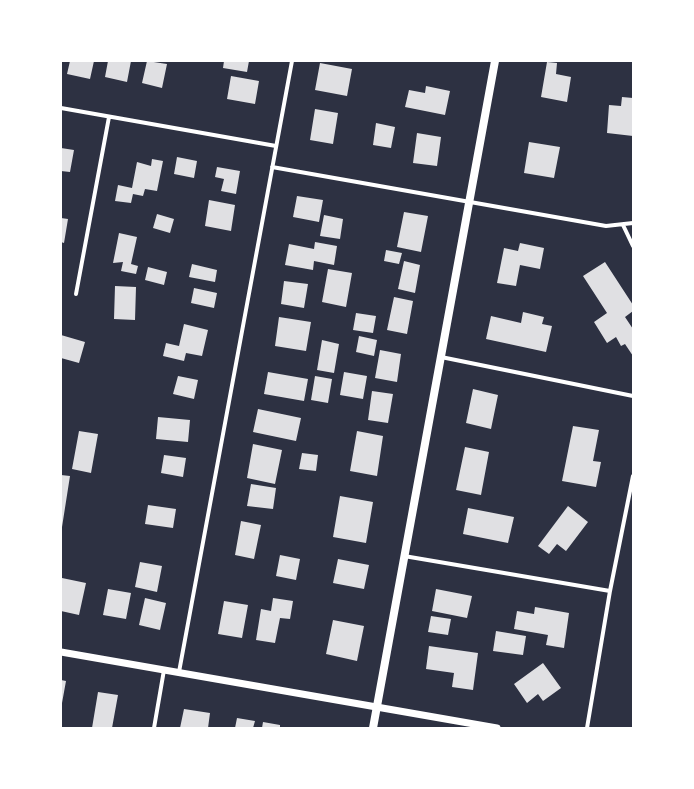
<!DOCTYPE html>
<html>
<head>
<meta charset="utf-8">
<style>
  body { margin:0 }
  #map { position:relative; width:694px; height:789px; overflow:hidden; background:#2d3142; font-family:"Playfair Display",serif }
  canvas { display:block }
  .frame { position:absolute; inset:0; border:62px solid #fff; pointer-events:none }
</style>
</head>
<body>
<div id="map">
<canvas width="694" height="789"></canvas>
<div class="frame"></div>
</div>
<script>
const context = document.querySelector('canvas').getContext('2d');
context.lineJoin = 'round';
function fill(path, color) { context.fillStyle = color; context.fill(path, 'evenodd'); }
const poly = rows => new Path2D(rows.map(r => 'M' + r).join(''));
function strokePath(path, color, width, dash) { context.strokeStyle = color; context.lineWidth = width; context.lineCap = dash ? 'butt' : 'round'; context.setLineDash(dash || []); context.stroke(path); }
fill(poly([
  [70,61,94,61,90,79,67,74],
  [108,61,131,61,127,82,105,77],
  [147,61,167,64,162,88,142,83],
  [224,61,249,61,247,72,223,68],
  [547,62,557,63,556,74,571,77,567,102,541,97],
  [320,63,352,69,347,96,315,90],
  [231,76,259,81,255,104,227,99],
  [426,86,450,91,445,115,405,107,409,90,425,93],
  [622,97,633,98,633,136,607,133,609,105,621,106],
  [315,109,338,113,333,144,310,140],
  [376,123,395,127,391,148,373,145],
  [417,133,441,137,437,166,413,163],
  [529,142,560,147,554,178,524,173],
  [61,148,74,150,70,172,61,171],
  [177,157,197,161,194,178,174,174],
  [152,159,163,161,157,191,145,189,143,196,133,194,131,203,115,201,118,185,132,188,137,162,151,166],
  [217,167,240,171,236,194,221,191,224,179,215,177],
  [297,196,323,200,319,222,293,217],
  [209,200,235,205,231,231,205,226],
  [404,212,428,216,421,252,397,247],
  [157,214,174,219,170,233,153,228],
  [324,215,343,219,340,239,320,236],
  [61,218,68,219,64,243,61,242],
  [119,233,137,237,131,264,138,266,136,274,121,271,123,262,113,263],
  [315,242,337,246,334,265,314,261,313,270,285,265,289,244,314,249],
  [520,243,544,248,540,269,520,265,516,286,497,283,504,248,518,251],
  [386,250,402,253,399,264,384,261],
  [404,261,420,265,415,293,398,289],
  [605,262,633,305,633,311,625,317,633,329,633,356,625,344,621,346,616,337,607,343,594,322,607,313,583,276],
  [192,264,217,270,215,282,189,277],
  [148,267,167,272,164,285,145,280],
  [328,269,352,273,346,307,322,302],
  [284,281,308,284,304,308,281,304],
  [115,286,136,287,135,320,114,319],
  [194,288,217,293,214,308,191,303],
  [394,297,413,301,407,334,387,330],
  [523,312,544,317,542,324,552,326,546,352,486,339,491,316,521,323],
  [356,313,376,316,373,333,353,330],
  [279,317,311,322,306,351,275,346],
  [184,324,208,330,202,356,186,353,184,361,163,356,166,343,179,346],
  [61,335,85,342,79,363,61,358],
  [359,336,377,340,374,356,356,352],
  [322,340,339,344,334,373,317,370],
  [380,350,401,354,397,382,375,378],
  [268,372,308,379,304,401,264,394],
  [344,372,367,376,363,399,340,395],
  [178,376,198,380,194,399,173,394],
  [315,376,332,379,328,403,311,400],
  [473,389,498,395,491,429,466,423],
  [372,391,393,394,388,423,368,420],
  [258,409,301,418,296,441,253,432],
  [158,417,190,420,188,442,156,439],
  [573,426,599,430,593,461,601,462,596,487,562,481],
  [79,431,98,434,91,473,72,469],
  [357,431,383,436,377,476,350,471],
  [253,444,282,450,275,484,247,478],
  [465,447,489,452,481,495,456,490],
  [302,453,318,455,316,471,299,469],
  [164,455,186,458,183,477,161,473],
  [61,475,70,476,62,527,61,527],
  [251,484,276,488,273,509,247,506],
  [340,496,373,502,366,543,333,537],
  [148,505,176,509,173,528,145,524],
  [568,506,588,522,566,551,557,544,549,554,538,546],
  [468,508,514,517,508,543,463,534],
  [241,521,261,525,254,559,235,555],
  [280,555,300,559,296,580,276,576],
  [338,559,369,565,364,589,333,583],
  [140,562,162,566,157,592,135,587],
  [62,578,86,583,79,615,61,611],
  [108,589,131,593,126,619,103,615],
  [436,589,472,596,467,618,432,611],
  [145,598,166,603,160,630,139,625],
  [273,598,293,601,290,619,280,618,275,643,256,640,261,609,271,611],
  [224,601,248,605,242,638,218,634],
  [535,607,569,613,564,648,546,645,548,635,514,629,517,611,534,614],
  [431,616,451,619,448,635,428,632],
  [333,620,364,626,357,661,326,654],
  [496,631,526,636,523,655,493,651],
  [429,646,478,653,473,690,452,687,454,673,426,669],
  [543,663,561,688,543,701,538,694,527,703,514,684],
  [61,680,66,681,62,703,61,703],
  [98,692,118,695,112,728,92,728],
  [184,709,210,713,208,728,180,728],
  [237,718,255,721,253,728,235,728],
  [263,722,280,725,280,728,262,728]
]), '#e0e0e3');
strokePath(poly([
  [61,108,276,146],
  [272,167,606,226,633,223],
  [623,225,633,246],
  [76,294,109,117],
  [441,357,633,396],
  [404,556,610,591],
  [179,672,292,61],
  [154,728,164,670],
  [587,728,610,591,633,476]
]), '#fff', 4);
strokePath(poly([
  [61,652,497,728]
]), '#fff', 7);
strokePath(poly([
  [373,728,495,61]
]), '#fff', 8);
</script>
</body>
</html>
